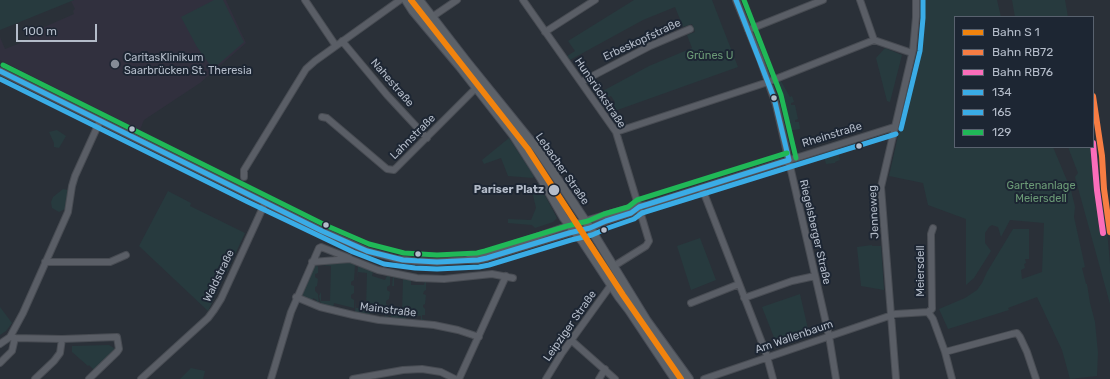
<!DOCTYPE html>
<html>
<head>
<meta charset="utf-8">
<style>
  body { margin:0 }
  #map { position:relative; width:1110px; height:379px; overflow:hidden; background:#2a3038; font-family:Rubik,sans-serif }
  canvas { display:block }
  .legend { position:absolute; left:954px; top:16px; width:140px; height:132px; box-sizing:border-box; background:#1d2633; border:1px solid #59626f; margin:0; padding:5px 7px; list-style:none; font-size:12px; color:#b4bcc9 }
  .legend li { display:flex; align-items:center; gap:8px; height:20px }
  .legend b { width:20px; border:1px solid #59626f }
  .scale { position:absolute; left:16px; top:24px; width:81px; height:18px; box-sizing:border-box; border:2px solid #b4bcc9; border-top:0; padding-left:5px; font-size:12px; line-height:14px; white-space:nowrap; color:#b4bcc9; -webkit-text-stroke:3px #1d2633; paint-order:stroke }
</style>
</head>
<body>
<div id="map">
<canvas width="1110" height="379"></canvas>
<ul class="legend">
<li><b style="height:5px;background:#f1830d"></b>Bahn S 1</li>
<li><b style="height:5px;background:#f77d43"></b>Bahn RB72</li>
<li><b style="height:5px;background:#fb6dba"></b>Bahn RB76</li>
<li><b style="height:5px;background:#3aace6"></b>134</li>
<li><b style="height:5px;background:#3aace6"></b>165</li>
<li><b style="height:5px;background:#20b857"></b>129</li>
</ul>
<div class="scale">100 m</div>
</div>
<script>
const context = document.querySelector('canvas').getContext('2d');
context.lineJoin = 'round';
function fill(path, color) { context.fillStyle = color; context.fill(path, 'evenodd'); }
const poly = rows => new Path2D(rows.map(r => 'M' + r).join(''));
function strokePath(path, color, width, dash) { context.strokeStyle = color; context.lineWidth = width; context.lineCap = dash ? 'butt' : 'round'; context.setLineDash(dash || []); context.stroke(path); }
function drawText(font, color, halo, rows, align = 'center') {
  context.font = font + ' Rubik,sans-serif'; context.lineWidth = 4; context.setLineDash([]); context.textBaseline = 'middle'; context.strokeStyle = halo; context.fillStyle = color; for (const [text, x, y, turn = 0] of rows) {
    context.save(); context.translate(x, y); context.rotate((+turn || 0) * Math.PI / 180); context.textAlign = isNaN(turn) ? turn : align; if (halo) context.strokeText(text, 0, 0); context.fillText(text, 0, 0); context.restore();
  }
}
fill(poly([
  [74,0,226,0,246,43,200,83,144,120,140,130,0,60,0,37,5,49,30,39,28,34,74,14,73,11,75,9,71,1]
]), '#31303e');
fill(poly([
  [0,0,74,0,0,30],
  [214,0,223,0,244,42,213,69,197,47,181,17],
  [634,0,712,0,738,67,609,113,607,110,614,106,613,104,615,102,611,96,608,97,607,95,602,98,599,93,649,66,692,48,687,35,695,32,692,24,683,27,675,7,643,20,570,60,567,56,575,51,568,41],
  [921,0,997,0,1001,17,955,17,955,147,1053,147,1071,190,1075,207,1074,217,1085,267,1082,268,1086,284,1087,284,1090,303,1095,322,1098,353,1097,376,1070,379,1062,350,1037,297,1008,308,1009,310,948,329,939,309,965,298,977,290,982,283,987,272,1013,229,1029,229,1029,259,1025,259,1026,263,1024,264,1025,268,1021,270,1022,279,1042,272,1044,223,1010,220,1001,237,998,227,992,225,989,227,985,233,985,243,991,251,974,278,966,285,966,219,928,205,923,183,889,176,918,48,920,23],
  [1012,0,1065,0,1068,17,1015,17],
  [885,48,902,55,890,102,887,101,876,58],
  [781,81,790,97,792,96,794,102,791,103,791,105,795,105,798,119,795,120,795,122,799,122,800,129,788,131,776,86,778,82],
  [57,130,66,136,59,148,54,147,54,143,49,132],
  [509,138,534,176,533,178,508,176,501,158,484,164,482,160],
  [1093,138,1108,241,1110,264,1110,304,1075,177,1078,173,1068,147,1093,147],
  [837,148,840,160,835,162,835,163,826,164,823,153],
  [535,184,539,184,557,218,553,222,535,228,532,225,508,223,508,219,531,220,536,208,533,195,530,194,530,186],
  [63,189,68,190,67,203,65,209,59,212,52,208,51,202,53,197],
  [168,191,191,203,190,206,245,233,227,272,225,272,223,276,224,277,208,311,139,246],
  [700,238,716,280,691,290,677,246],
  [872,245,872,246,881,246,884,290,861,286,857,247],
  [330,263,350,263,355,265,354,280,351,282,351,285,354,286,354,293,351,295,351,298,354,300,354,308,334,303,333,308,321,304,319,296,321,292,321,301,330,301,331,266,322,265,321,273,322,265],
  [317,265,318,267,318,273,315,274,315,277,318,279,317,286,315,287,315,291,318,294,319,303,316,302,317,300,313,298,312,301,304,297,302,295,314,267],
  [358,266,373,271,372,276,385,280,387,276,390,276,390,285,387,287,387,290,390,292,389,299,386,301,386,304,389,306,389,312,386,312,386,316,389,316,388,318,385,317,385,313,370,311,370,315,355,313,356,299,356,308,366,308,367,273,358,272,357,282],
  [393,277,411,280,411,285,424,285,425,281,426,281,426,290,424,291,423,294,426,295,425,304,423,305,423,307,425,309,425,315,422,315,422,319,426,320,421,320,421,316,406,315,406,319,391,318,391,306,393,305,392,313,402,314,403,279,394,278,394,286,392,286],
  [800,294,808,329,775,340,762,307],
  [0,307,12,323,6,331,0,335],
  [109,345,114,348,113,352,94,370,89,365,88,366,72,352,72,346],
  [191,368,205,371,203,379,180,379]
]), '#273a3e');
const minor = poly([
  [305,0,336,46],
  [523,0,616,132,649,241,646,246,614,266],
  [736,0,760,59,776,105,829,336,836,379],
  [860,0,874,40],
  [432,17,457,0],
  [748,30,823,0],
  [545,32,595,0],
  [874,40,912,53],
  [342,41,387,95,427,138],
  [0,71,322,231,367,251,397,259,415,261,437,262,466,260,478,260,487,258,569,233,590,228,606,221,631,213,639,207],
  [581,82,650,46,690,29],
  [322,117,327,118,387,169,394,170,476,88],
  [616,132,768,82,874,40],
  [244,177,244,170,306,69,315,61,400,0],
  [702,188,766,353,773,379],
  [468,259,539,236,564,227,629,208,647,205,894,127],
  [45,262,110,262,126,255],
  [312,262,350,259,378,270,417,278,444,279,492,274,513,278],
  [296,297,320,307,353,315,379,320,434,325,458,330,479,337],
  [744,298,792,281,815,276],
  [691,303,739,284],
  [928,312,932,309,931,234,933,228],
  [928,312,933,319,945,352,952,379],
  [10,337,15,338,62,339,117,337,119,349,117,352,89,379],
  [571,340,615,379],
  [0,344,10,337,23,313,68,212,72,186,75,176,100,121],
  [945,352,1012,334,1017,333,1020,337,1027,352,1036,379],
  [0,363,12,351,15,338],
  [35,379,54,361,60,353,62,339],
  [141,379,208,318,214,310,221,299,265,203],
  [271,379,291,312,319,248,321,247,349,258],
  [353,379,403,370,422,369,441,372,455,379],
  [459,379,506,276],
  [546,379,562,353,611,285],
  [599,379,605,369],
  [704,379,895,314,928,312],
  [896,379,881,187,913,50,916,17,916,0]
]);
const major = poly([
  [406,0,413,11,460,67,514,136,541,178,564,218,583,242,619,297,629,310,675,379],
  [419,0,467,62,538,150,590,228,647,321,689,379]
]);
strokePath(minor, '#484c53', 8);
strokePath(major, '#484c55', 10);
strokePath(minor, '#5a5e66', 6);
strokePath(major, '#5c6168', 8);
const rail = poly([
  [1109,229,1110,234]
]);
strokePath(rail, '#595d64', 3);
strokePath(rail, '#1d2633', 1.5, [4.5]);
strokePath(poly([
  [736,0,774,98,789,160],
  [0,71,322,231,367,251,403,260,437,262,478,260,487,258,569,233,590,228,606,221,631,213,639,207,789,160]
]), '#3aace6', 5);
strokePath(poly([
  [0,79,248,202,353,252,384,264,415,268,437,269,479,267,489,265,571,240,592,235,608,228,634,219,642,213,896,134],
  [901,129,920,51,923,18,923,0]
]), '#3aace6', 5);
strokePath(poly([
  [744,0,781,95,796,158],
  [3,65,325,225,369,244,404,253,437,255,477,253,485,251,567,226,588,221,604,214,628,207,637,200,787,153]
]), '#20b857', 5);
strokePath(poly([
  [411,0,528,149,623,295,681,379]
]), '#f1830d', 6);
strokePath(poly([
  [1093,96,1102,156,1104,189,1110,232]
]), '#f77d43', 6);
strokePath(poly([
  [1093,143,1097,190,1103,233]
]), '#fb6dba', 6);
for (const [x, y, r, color] of [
  [115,64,5,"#848b96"],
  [774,98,3.5,"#b4bcc9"],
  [132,129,3.5,"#b4bcc9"],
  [859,146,3.5,"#b4bcc9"],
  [554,190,6,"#b4bcc9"],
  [326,225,3.5,"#b4bcc9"],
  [604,230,3.5,"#b4bcc9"],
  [418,254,3.5,"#b4bcc9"]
]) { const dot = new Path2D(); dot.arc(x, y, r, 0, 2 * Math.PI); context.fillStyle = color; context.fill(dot); strokePath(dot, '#1d2633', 1.5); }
drawText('11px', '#b4bcc9', '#1d2633', [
  ["Erbeskopfstraße",642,40,-25],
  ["Nahestraße",392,83,49],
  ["Hunsrückstraße",600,93,56],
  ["Rheinstraße",832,135,-17],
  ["Lahnstraße",413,137,-45],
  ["Lebacher Straße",562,169,55],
  ["Jenneweg",874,212,-93],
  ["Riegelsberger Straße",815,232,77],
  ["Meiersdell",921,271,-90],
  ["Waldstraße",219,276,-64],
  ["Mainstraße",388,310,7],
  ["Leipziger Straße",570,326,-55],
  ["Am Wallenbaum",794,337,-19]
]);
drawText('11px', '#6b9a76', '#1d2633', [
  ["Grünes U",710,56],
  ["Gartenanlage",1041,186],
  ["Meiersdell",1041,199]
]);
drawText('11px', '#b4bcc9', '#1d2633', [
  ["CaritasKlinikum",124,58],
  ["Saarbrücken St. Theresia",124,71]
], 'left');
drawText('bold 11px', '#b4bcc9', '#1d2633', [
  ["Pariser Platz",544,190]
], 'right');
</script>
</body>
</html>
